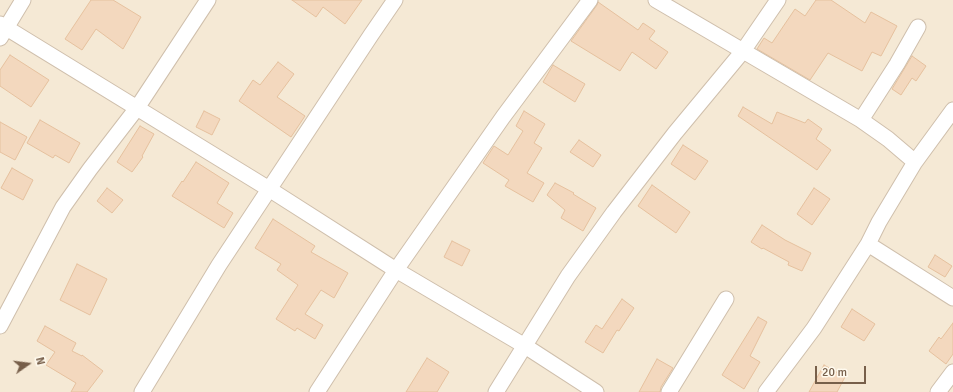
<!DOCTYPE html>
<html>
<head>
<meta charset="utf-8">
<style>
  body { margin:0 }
  #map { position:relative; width:953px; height:392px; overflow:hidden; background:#fdf7e7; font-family:Signika,sans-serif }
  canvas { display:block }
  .north { position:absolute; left:8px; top:344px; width:40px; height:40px; -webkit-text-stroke:3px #fffaee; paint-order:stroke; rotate:76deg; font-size:11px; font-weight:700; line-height:16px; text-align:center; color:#775f4a }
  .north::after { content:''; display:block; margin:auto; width:14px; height:18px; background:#775f4a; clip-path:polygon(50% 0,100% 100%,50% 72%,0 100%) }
  .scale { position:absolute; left:815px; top:366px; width:51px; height:18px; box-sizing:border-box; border:2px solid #775f4a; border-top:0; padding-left:5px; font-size:12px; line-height:14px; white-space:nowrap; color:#775f4a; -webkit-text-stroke:3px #fffaee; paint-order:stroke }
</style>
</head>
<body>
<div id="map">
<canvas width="953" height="392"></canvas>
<div class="north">N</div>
<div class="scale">20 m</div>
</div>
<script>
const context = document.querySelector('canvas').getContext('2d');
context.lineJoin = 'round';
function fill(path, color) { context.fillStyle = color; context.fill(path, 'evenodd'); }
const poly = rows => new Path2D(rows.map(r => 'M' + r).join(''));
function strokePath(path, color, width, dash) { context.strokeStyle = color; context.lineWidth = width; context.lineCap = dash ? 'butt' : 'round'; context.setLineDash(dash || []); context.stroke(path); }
fill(poly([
  [0,0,953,0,953,392,0,392]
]), '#f5e9d5');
const building = poly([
  [91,0,113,0,141,17,123,49,96,29,82,50,65,39,91,0],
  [292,0,362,0,345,24,323,7,316,17,292,0],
  [816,0,831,0,865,23,871,12,897,26,881,56,872,52,862,71,828,53,810,80,757,49,764,38,772,43,795,9,805,16,816,0],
  [598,2,638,30,643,23,655,31,649,39,668,52,656,69,632,52,620,71,571,41,597,5,598,2],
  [10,55,49,80,31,107,0,86,0,70,10,55],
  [912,56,926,66,916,81,912,78,901,95,892,89,912,56],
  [278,62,294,74,277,97,305,116,291,137,239,101,253,80,260,85,278,62],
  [553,65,585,84,575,102,543,82,553,65],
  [743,107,772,124,777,112,805,123,808,119,822,129,816,139,831,150,817,170,738,116,743,107],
  [204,111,220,119,212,135,196,127,204,111],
  [524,111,545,124,534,143,542,148,527,173,544,183,533,202,505,186,509,180,483,163,494,146,508,155,523,131,516,126,524,111],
  [40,120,80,143,69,163,55,155,53,158,27,143,40,120],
  [0,122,27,137,15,160,0,152,0,122],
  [140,126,154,134,142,156,143,157,132,172,117,162,140,126],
  [579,140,601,155,593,167,570,152,579,140],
  [683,145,708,161,695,180,671,164,683,145],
  [196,162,229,183,217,203,233,213,224,228,172,196,182,181,183,182,196,162],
  [12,168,33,180,23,200,1,188,12,168],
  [555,183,574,193,573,194,596,208,583,231,561,218,565,210,547,195,555,183],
  [652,185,690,212,676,233,638,206,652,185],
  [107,188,123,200,112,213,97,201,107,188],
  [814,188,830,199,812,225,797,214,814,188],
  [273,219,315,246,311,252,348,273,334,298,321,290,305,314,323,325,315,339,297,328,295,331,276,319,298,285,277,270,281,264,255,248,273,219],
  [762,225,785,240,811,253,802,271,788,265,789,262,763,248,762,249,751,242,762,225],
  [452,241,470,250,462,266,444,257,452,241],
  [935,255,952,266,945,277,928,267,935,255],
  [77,264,107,279,90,315,60,300,77,264],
  [622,299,634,308,619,331,617,330,603,353,585,342,596,325,602,329,622,299],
  [852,309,875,324,864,341,841,327,852,309],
  [758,317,767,322,750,356,760,362,744,389,722,375,758,317],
  [953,323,953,354,946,364,929,351,939,337,941,339,953,323],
  [45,326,76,343,72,351,82,356,82,355,103,371,87,392,71,392,76,383,46,365,55,352,37,341,45,326],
  [427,358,449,372,437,392,406,392,427,358],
  [657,359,673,368,661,387,660,392,639,392,657,359],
  [824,365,845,377,837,392,809,392,824,365]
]);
fill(building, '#f3d8be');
strokePath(building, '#e6c19e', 1);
const minor = poly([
  [656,0,861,120,888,139,915,162],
  [0,24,269,189,396,270,525,346,596,392],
  [0,38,23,0],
  [861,120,897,64,918,27],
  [868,244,953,298],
  [0,326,63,207,90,169,137,108,208,0],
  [142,392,219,265,371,35,395,0],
  [317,392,396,270,503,117,590,0],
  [496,392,568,276,614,212,675,133,743,51,778,0],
  [669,392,726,299],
  [766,392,814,328,868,244,879,222,915,162,953,110],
  [938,392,953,372]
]);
strokePath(minor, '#cfbfac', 17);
strokePath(minor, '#fff', 15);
</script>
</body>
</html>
